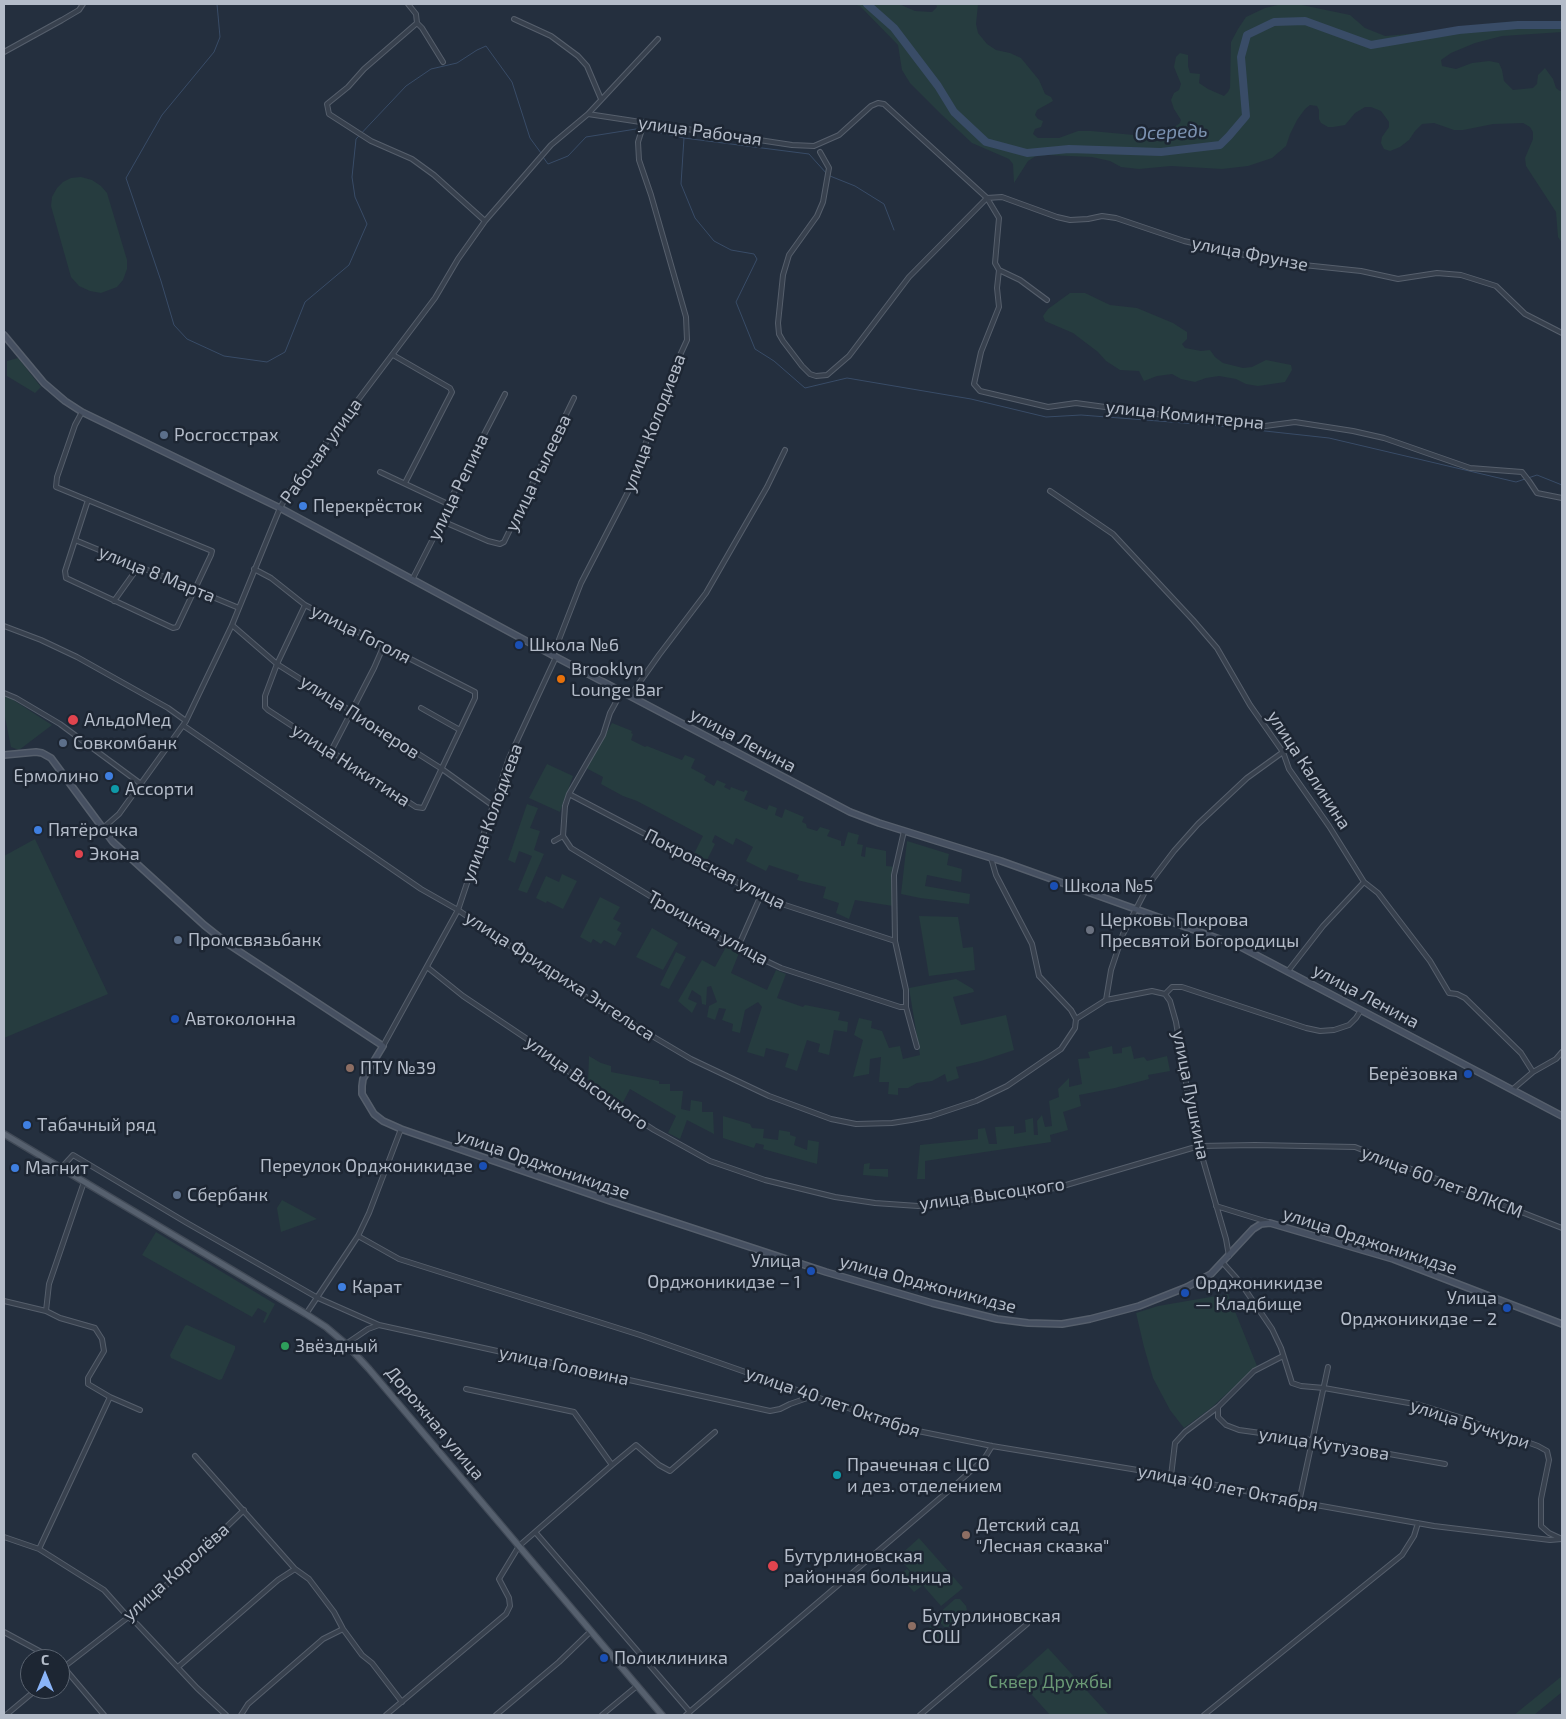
<!DOCTYPE html>
<html>
<head>
<meta charset="utf-8">
<style>
  body { margin:0 }
  #map { position:relative; width:1566px; height:1719px; overflow:hidden; background:#242f3e; font-family:"Exo 2",sans-serif }
  canvas { display:block }
  .frame { position:absolute; inset:0; border:5px solid #b4bcc9; pointer-events:none }
  .north { position:absolute; left:20px; top:1649px; width:50px; height:50px; box-sizing:border-box; background:#1d2633; border:1px solid #59626f; border-radius:50%; rotate:0deg; font-size:14px; font-weight:700; line-height:20px; text-align:center; color:#b4bcc9 }
  .north::after { content:''; display:block; margin:auto; width:18px; height:22px; background:#8ab4f8; clip-path:polygon(50% 0,100% 100%,50% 72%,0 100%) }
</style>
</head>
<body>
<div id="map">
<canvas width="1566" height="1719"></canvas>
<div class="frame"></div>
<div class="north">С</div>
</div>
<script>
const context = document.querySelector('canvas').getContext('2d');
context.lineJoin = 'round';
function fill(path, color) { context.fillStyle = color; context.fill(path, 'evenodd'); }
const poly = rows => new Path2D(rows.map(r => 'M' + r).join(''));
function strokePath(path, color, width, dash) { context.strokeStyle = color; context.lineWidth = width; context.lineCap = dash ? 'butt' : 'round'; context.setLineDash(dash || []); context.stroke(path); }
function drawText(font, color, halo, rows, align = 'center') {
  context.font = font + ' "Exo 2",sans-serif'; context.lineWidth = 5; context.setLineDash([]); context.textBaseline = 'middle'; context.strokeStyle = halo; context.fillStyle = color; for (const [text, x, y, turn = 0] of rows) {
    context.save(); context.translate(x, y); context.rotate((+turn || 0) * Math.PI / 180); context.textAlign = isNaN(turn) ? turn : align; if (halo) context.strokeText(text, 0, 0); context.fillText(text, 0, 0); context.restore();
  }
}
fill(poly([
  [853,4,899,4,915,11,932,12,937,7,936,4,950,4,950,5,956,4,978,4,976,24,978,33,987,44,996,50,1010,53,1021,58,1039,80,1045,94,1051,97,1053,101,1037,110,1035,115,1038,119,1043,121,1041,127,1035,129,1033,134,1038,138,1059,138,1078,131,1091,131,1134,135,1173,128,1180,123,1181,120,1174,109,1171,100,1174,93,1179,90,1181,84,1174,67,1176,57,1180,53,1188,55,1188,66,1190,73,1200,74,1199,83,1208,89,1224,96,1228,92,1230,88,1231,42,1238,29,1246,17,1265,8,1282,4,1297,4,1350,15,1365,28,1385,36,1419,33,1517,21,1562,21,1562,32,1502,36,1475,43,1451,53,1441,60,1442,66,1456,69,1472,63,1489,61,1499,63,1502,70,1504,81,1513,90,1533,88,1537,84,1538,75,1545,68,1553,79,1556,88,1560,91,1562,91,1562,243,1558,237,1556,212,1526,166,1525,158,1533,139,1533,132,1530,127,1523,123,1493,124,1463,130,1454,130,1434,123,1422,124,1415,131,1409,140,1400,147,1390,151,1384,149,1381,143,1382,137,1389,127,1389,122,1381,111,1371,107,1365,107,1355,113,1345,125,1333,127,1328,127,1321,123,1319,119,1319,110,1317,106,1310,105,1305,109,1297,120,1290,134,1286,146,1272,158,1248,166,1222,169,1171,166,1139,169,1121,167,1110,161,1092,157,1048,155,1036,156,1028,161,1014,183,1013,164,1009,159,972,143,942,115,910,83,902,70,898,45,860,6],
  [81,177,92,180,101,186,107,193,127,260,127,269,123,280,117,287,101,293,90,291,79,286,71,277,51,206,52,197,57,188,63,182,71,178],
  [1070,293,1085,293,1110,305,1137,308,1173,323,1187,332,1187,339,1182,344,1185,348,1201,351,1210,350,1215,357,1223,363,1243,368,1252,367,1266,360,1291,365,1292,370,1285,382,1258,386,1246,384,1236,379,1219,376,1206,378,1195,382,1181,379,1172,374,1157,376,1144,381,1139,371,1120,370,1106,361,1098,352,1073,333,1045,321,1043,316,1048,309],
  [18,358,41,387,35,393,7,376,7,361],
  [7,696,52,725,19,750,11,747,4,712,4,697],
  [612,723,632,731,631,733,633,734,631,740,645,747,647,746,682,760,685,755,695,759,691,768,706,776,704,780,714,786,717,780,726,784,724,787,730,790,731,787,744,792,745,790,748,791,744,800,767,810,769,805,777,808,775,815,782,818,785,809,804,817,802,822,806,824,807,828,817,831,820,827,830,830,827,836,841,841,841,846,844,846,848,832,859,835,857,844,863,845,861,856,865,857,866,847,886,851,886,866,898,867,893,906,855,900,849,919,836,913,839,903,823,898,826,887,797,880,799,875,769,865,766,871,746,861,753,847,736,838,733,845,715,835,712,842,715,844,707,860,694,854,703,836,637,801,623,796,601,784,603,777,586,768],
  [547,764,573,776,560,812,529,798],
  [527,804,538,808,530,828,540,831,534,850,544,854,527,893,518,890,532,856,519,851,515,863,508,860],
  [35,839,108,994,4,1038,4,856],
  [907,841,949,854,947,865,962,869,961,882,927,875,925,886,970,894,969,904,920,898,901,894],
  [562,874,577,881,563,909,547,901,546,903,536,898,546,876,559,882],
  [600,897,620,907,613,919,621,923,617,930,622,933,615,946,604,940,601,944,593,939,591,943,580,937],
  [919,916,958,917,963,948,973,947,975,970,929,976],
  [652,928,678,943,663,970,636,957],
  [726,947,739,953,731,973,767,990,776,970,786,974,777,998,803,1007,805,1005,840,1012,838,1020,848,1022,847,1032,834,1030,829,1055,818,1052,820,1044,807,1040,797,1071,785,1067,789,1054,766,1048,764,1057,747,1052,762,1007,758,1002,745,1010,740,1033,732,1031,733,1024,722,1020,726,1009,719,1008,715,1020,707,1017,709,1006,717,1002,711,986,707,987,706,1005,702,1004,701,996,692,990,688,999,697,1003,692,1013,678,1001,702,960,715,967],
  [676,952,686,957,669,989,660,985],
  [956,979,973,989,974,992,953,997,961,1025,1006,1015,1014,1050,981,1061,956,1067,959,1078,947,1082,945,1074,932,1081,917,1083,908,1088,898,1088,898,1095,888,1094,889,1082,879,1082,881,1057,870,1059,869,1074,853,1077,863,1040,854,1035,859,1018,872,1021,871,1028,882,1031,889,1048,900,1046,903,1059,920,1055,909,988],
  [1112,1046,1113,1054,1122,1053,1122,1048,1131,1046,1134,1059,1144,1057,1147,1061,1167,1056,1170,1071,1148,1075,1149,1079,1115,1088,1079,1095,1081,1106,1063,1112,1068,1130,1050,1135,1051,1142,925,1161,925,1179,917,1179,920,1145,978,1139,978,1129,985,1128,989,1144,997,1144,995,1127,1014,1126,1014,1134,1026,1132,1025,1120,1033,1118,1034,1135,1038,1135,1037,1121,1042,1115,1045,1127,1052,1126,1049,1101,1059,1097,1058,1089,1069,1078,1069,1087,1082,1084,1078,1059,1090,1058,1088,1052],
  [589,1056,601,1063,611,1066,611,1072,659,1081,659,1084,670,1084,670,1091,683,1091,681,1109,690,1111,691,1100,702,1102,702,1112,713,1112,714,1134,687,1120,680,1139,668,1133,676,1116,630,1089,622,1104,588,1083],
  [723,1116,750,1124,752,1128,764,1129,763,1138,778,1140,779,1130,790,1132,790,1135,796,1137,794,1145,807,1150,808,1140,819,1142,817,1164,763,1149,764,1145,756,1143,754,1148,723,1138],
  [870,1163,869,1169,888,1169,888,1177,863,1175,864,1164],
  [282,1200,317,1219,281,1232,277,1208],
  [156,1232,275,1304,265,1323,263,1322,267,1313,258,1308,252,1317,142,1255],
  [1228,1294,1257,1366,1211,1408,1184,1428,1170,1410,1153,1378,1144,1347,1136,1313,1158,1306],
  [187,1325,235,1346,235,1349,222,1379,219,1380,171,1358,170,1355,185,1326],
  [919,1538,963,1588,941,1606,898,1557],
  [907,1569,922,1586,914,1592,899,1575],
  [955,1599,960,1599,966,1606,967,1610,948,1627,944,1627,937,1619,937,1615],
  [935,1622,948,1636,940,1643,927,1629],
  [1048,1648,1109,1715,1050,1715,1016,1677],
  [1562,1676,1562,1692,1534,1715,1514,1715]
]), '#263c3f');
strokePath(poly([
  [217,4,220,37,214,52,162,115,126,178,161,281,174,325,187,339,224,356,267,362,285,352,305,302,349,265,367,224,355,197,352,177,356,139,406,86,431,69,457,63,477,50,486,46,512,82,530,138,541,153],
  [648,130,684,138,809,154,827,174],
  [684,138,681,184,695,218,714,241,731,250,754,254,757,259,736,302,755,349,774,361,805,388,847,378,971,399,1046,417,1081,415,1210,425,1329,438,1516,482,1537,475,1562,485],
  [543,157,548,164,568,156,586,137,636,129],
  [830,176,855,186,884,204,894,230]
]), '#394c67', 1);
strokePath(poly([
  [867,4,894,28,938,86,954,112,986,142,1027,153,1069,149,1161,152,1220,145,1229,136,1246,116,1241,57,1247,35,1274,22,1305,21,1371,45,1459,30,1518,25,1562,25]
]), '#394c67', 8);
const street = poly([
  [408,4,416,14,417,23,364,69,348,87,327,104,329,114,371,141,412,159,434,175,485,221],
  [514,19,551,36,578,56,587,66,601,99],
  [417,23,422,28,443,62],
  [4,52,62,20,79,10,83,4],
  [588,114,658,39],
  [820,152,829,168,823,202,817,216,789,255,783,275,778,323,779,334,783,341,802,366,810,374,816,376,827,375,849,356,909,277,987,198],
  [987,198,1002,197,1057,217,1070,220,1088,219,1102,216,1116,218,1184,241,1275,262,1361,271,1398,279,1437,273,1461,275,1496,286,1525,314,1562,333],
  [999,270,997,288,999,307,981,352,974,384,980,391,1048,407,1076,403,1200,420,1265,426,1295,422,1353,431,1384,438,1470,468,1522,472,1529,481,1537,493,1562,498],
  [393,355,450,388,452,392,405,483],
  [82,412,75,425,57,477,56,487,212,551,211,555,177,627,173,628,66,578,65,571,88,500],
  [380,472,448,504],
  [1050,491,1113,534,1193,620,1217,648,1250,705,1283,752,1289,769,1329,826,1364,882,1378,893,1430,961,1449,993,1457,994,1465,998,1521,1053,1533,1072],
  [442,521,488,541,500,544,504,542,574,398],
  [75,540,239,608],
  [254,569,271,578,305,605,475,692,475,698,423,808,416,807,268,710,265,707,265,696,277,664,305,605],
  [412,580,442,521,448,504,505,394],
  [114,601,139,566],
  [232,625,277,664,442,769,492,805],
  [4,626,41,640,77,657,168,708,186,721],
  [553,655,581,583,628,492,657,412,674,381,676,364,687,340,686,317,651,195,639,160,638,142,644,123],
  [622,691,610,713,603,735,569,794,565,806,563,836,571,848,724,941,781,968,900,1007,906,1007,906,990,895,941,894,875,904,831],
  [4,693,16,698,60,724,141,784],
  [630,696,659,655,706,593,767,487,785,450],
  [421,708,460,730],
  [184,726,421,889,458,910,576,991,691,1059,769,1096,831,1119,856,1124,892,1123,911,1120,931,1116,976,1101,1007,1086,1061,1049,1075,1028,1076,1019,1106,1000,1111,970,1123,934,1149,884,1174,851,1198,824,1247,778,1283,752],
  [331,751,374,668,384,645],
  [569,794,761,895,785,905,895,941],
  [102,829,119,814,186,721,232,625,280,508,290,490,435,298,458,259,485,221,551,145,588,114,792,145,814,146,839,135,871,106,878,103,884,104,987,198,999,218,995,263,999,270,1020,280,1047,300],
  [554,841,563,836],
  [991,858,996,875,1032,944,1039,976,1071,1010,1076,1019],
  [738,947,761,895],
  [427,967,463,996,548,1053,583,1084,654,1130,710,1161,765,1180,835,1197,875,1203,918,1206,955,1202,1056,1188,1199,1146,1255,1145,1355,1147,1562,1228],
  [1288,971,1323,926,1364,882],
  [1165,994,1172,987,1182,987,1306,1028,1320,1031,1334,1030,1349,1025,1356,1018,1361,1010],
  [1106,1000,1152,991,1165,994,1170,1001,1176,1022,1188,1095,1199,1146,1226,1239,1229,1256],
  [906,1007,917,1047],
  [383,1046,458,910,509,758,556,657],
  [1513,1089,1533,1072,1556,1059,1562,1052],
  [61,1168,73,1155,187,1223,318,1298,379,1325,770,1411,780,1409,790,1404,813,1396],
  [1216,1206,1268,1222],
  [358,1236,399,1259,640,1335,908,1429,992,1446,1162,1474,1299,1502,1434,1526,1550,1540,1562,1539],
  [1223,1263,1240,1282,1272,1329,1281,1348,1292,1383,1301,1386,1324,1388,1420,1405,1459,1417,1538,1446,1547,1451,1549,1460,1541,1499,1541,1526,1549,1533,1562,1539],
  [4,1301,46,1311,60,1318,95,1328,102,1339,104,1351,88,1378,88,1384,110,1397,39,1549],
  [46,1311,49,1284,84,1182],
  [306,1314,358,1236,369,1213,401,1129],
  [346,1344,368,1329,379,1325],
  [466,1389,574,1412,612,1465],
  [110,1397,140,1410],
  [1218,1407,1218,1417,1226,1425,1239,1430,1311,1440,1445,1464],
  [195,1456,295,1569,309,1579,334,1612,343,1629,362,1655,372,1663,402,1702],
  [1171,1476,1175,1443,1185,1432,1218,1407,1254,1371,1283,1356],
  [1299,1502,1328,1367],
  [536,1533,690,1712],
  [4,1537,39,1549,104,1590,128,1617,137,1624,197,1688,226,1715],
  [4,1632,54,1659],
  [60,1663,104,1715],
  [178,1667,278,1580,295,1569],
  [60,1670,153,1598,244,1510],
  [6,1715,37,1689],
  [241,1715,248,1704,323,1639,343,1629],
  [386,1715,506,1614,510,1606,509,1598,499,1579,519,1546,612,1465,636,1445,659,1465,670,1471,715,1432],
  [496,1715,559,1662,590,1632],
  [602,1715,637,1686],
  [686,1715,953,1487,984,1459,992,1446],
  [920,1715,1027,1624],
  [1204,1715,1402,1555,1414,1536,1418,1523]
]);
const secondary = poly([
  [4,335,44,383,65,401,82,412,280,508,556,657,850,812,879,823,1001,861,1239,946,1562,1116],
  [4,755,36,752,42,753,51,758,113,842,204,925,228,944,383,1046,363,1079,362,1086,362,1094,374,1114,383,1121,401,1129,610,1201,826,1272,932,1303,997,1319,1028,1323,1062,1324,1090,1319,1139,1306,1187,1287,1211,1274,1253,1229,1261,1224,1270,1223,1393,1259,1562,1324]
]);
const primary = poly([
  [4,1134,306,1314,326,1327,346,1344,369,1369,662,1715]
]);
strokePath(street, '#565f6c', 6);
strokePath(secondary, '#565f6c', 8);
strokePath(primary, '#414a57', 8);
strokePath(street, '#38414e', 4);
strokePath(secondary, '#465061', 5);
strokePath(primary, '#56606e', 5.5);
for (const [x, y, r, color] of [
  [164,435,5,"#5c6f8a"],
  [303,506,5,"#3f7fe0"],
  [519,645,5,"#1a4fb4"],
  [561,679,5,"#e8710a"],
  [73,720,6,"#e0444e"],
  [63,743,5,"#5c6f8a"],
  [109,776,5,"#3f7fe0"],
  [115,789,5,"#0f9aa8"],
  [38,830,5,"#3f7fe0"],
  [79,854,5,"#e0444e"],
  [1054,886,5,"#1a4fb4"],
  [1090,930,5,"#6b7280"],
  [178,940,5,"#5c6f8a"],
  [175,1019,5,"#1a4fb4"],
  [350,1068,5,"#8d6e63"],
  [1468,1074,5,"#1a4fb4"],
  [27,1125,5,"#3f7fe0"],
  [483,1166,5,"#1a4fb4"],
  [15,1168,5,"#3f7fe0"],
  [177,1195,5,"#5c6f8a"],
  [811,1271,5,"#1a4fb4"],
  [342,1287,5,"#3f7fe0"],
  [1185,1293,5,"#1a4fb4"],
  [1507,1308,5,"#1a4fb4"],
  [285,1346,5,"#2e9e5b"],
  [837,1475,5,"#0f9aa8"],
  [966,1535,5,"#8d6e63"],
  [773,1566,6,"#e0444e"],
  [912,1626,5,"#8d6e63"],
  [604,1658,5,"#1a4fb4"]
]) { const dot = new Path2D(); dot.arc(x, y, r, 0, 2 * Math.PI); context.fillStyle = color; context.fill(dot); strokePath(dot, '#1d2633', 2); }
drawText('18px', '#b4bcc9', '#1d2633', [
  ["улица Рабочая",700,131,8],
  ["улица Фрунзе",1250,254,11],
  ["улица Коминтерна",1185,415,6],
  ["улица Колодиева",654,423,-69],
  ["Рабочая улица",321,451,-54],
  ["улица Рылеева",538,473,-64],
  ["улица Репина",458,487,-64],
  ["улица 8 Марта",157,574,22],
  ["улица Гоголя",361,634,27],
  ["улица Пионеров",360,717,33],
  ["улица Ленина",743,740,28],
  ["улица Никитина",351,765,33],
  ["улица Калинина",1309,770,57],
  ["улица Колодиева",492,813,-70],
  ["Покровская улица",715,869,27],
  ["Троицкая улица",708,928,29],
  ["улица Фридриха Энгельса",560,976,33],
  ["улица Ленина",1366,996,28],
  ["улица Высоцкого",587,1083,36],
  ["улица Пушкина",1191,1095,79],
  ["улица Орджоникидзе",543,1164,19],
  ["улица 60 лет ВЛКСМ",1442,1182,21],
  ["улица Высоцкого",992,1194,-8],
  ["улица Орджоникидзе",1370,1241,18],
  ["улица Орджоникидзе",928,1284,15],
  ["улица Головина",564,1366,12],
  ["улица 40 лет Октября",833,1402,19],
  ["Дорожная улица",435,1423,50],
  ["улица Бучкури",1470,1424,18],
  ["улица Кутузова",1324,1444,9],
  ["улица 40 лет Октября",1228,1488,11],
  ["улица Королёва",176,1572,-42]
]);
drawText('18px', '#b4bcc9', '#1d2633', [
  ["Росгосстрах",174,435],
  ["Перекрёсток",313,506],
  ["Школа №6",529,645],
  ["Brooklyn",571,669],
  ["Lounge Bar",571,690],
  ["АльдоМед",84,720],
  ["Совкомбанк",73,743],
  ["Ермолино",99,776,"right"],
  ["Ассорти",125,789],
  ["Пятёрочка",48,830],
  ["Экона",89,854],
  ["Школа №5",1064,886],
  ["Церковь Покрова",1100,920],
  ["Пресвятой Богородицы",1100,941],
  ["Промсвязьбанк",188,940],
  ["Автоколонна",185,1019],
  ["ПТУ №39",360,1068],
  ["Берёзовка",1458,1074,"right"],
  ["Табачный ряд",37,1125],
  ["Переулок Орджоникидзе",473,1166,"right"],
  ["Магнит",25,1168],
  ["Сбербанк",187,1195],
  ["Улица",801,1261,"right"],
  ["Орджоникидзе – 1",801,1282,"right"],
  ["Орджоникидзе",1195,1283],
  ["— Кладбище",1195,1304],
  ["Карат",352,1287],
  ["Улица",1497,1298,"right"],
  ["Орджоникидзе – 2",1497,1319,"right"],
  ["Звёздный",295,1346],
  ["Прачечная с ЦСО",847,1465],
  ["и дез. отделением",847,1486],
  ["Детский сад",976,1525],
  ["\"Лесная сказка\"",976,1546],
  ["Бутурлиновская",784,1556],
  ["районная больница",784,1577],
  ["Бутурлиновская",922,1616],
  ["СОШ",922,1637],
  ["Поликлиника",614,1658]
], 'left');
drawText('18px', '#6b9a76', '#1d2633', [
  ["Сквер Дружбы",1050,1682]
]);
drawText('italic 19px', '#7c92b1', '#1d2633', [
  ["Осередь",1171,132,-3]
]);
</script>
</body>
</html>
